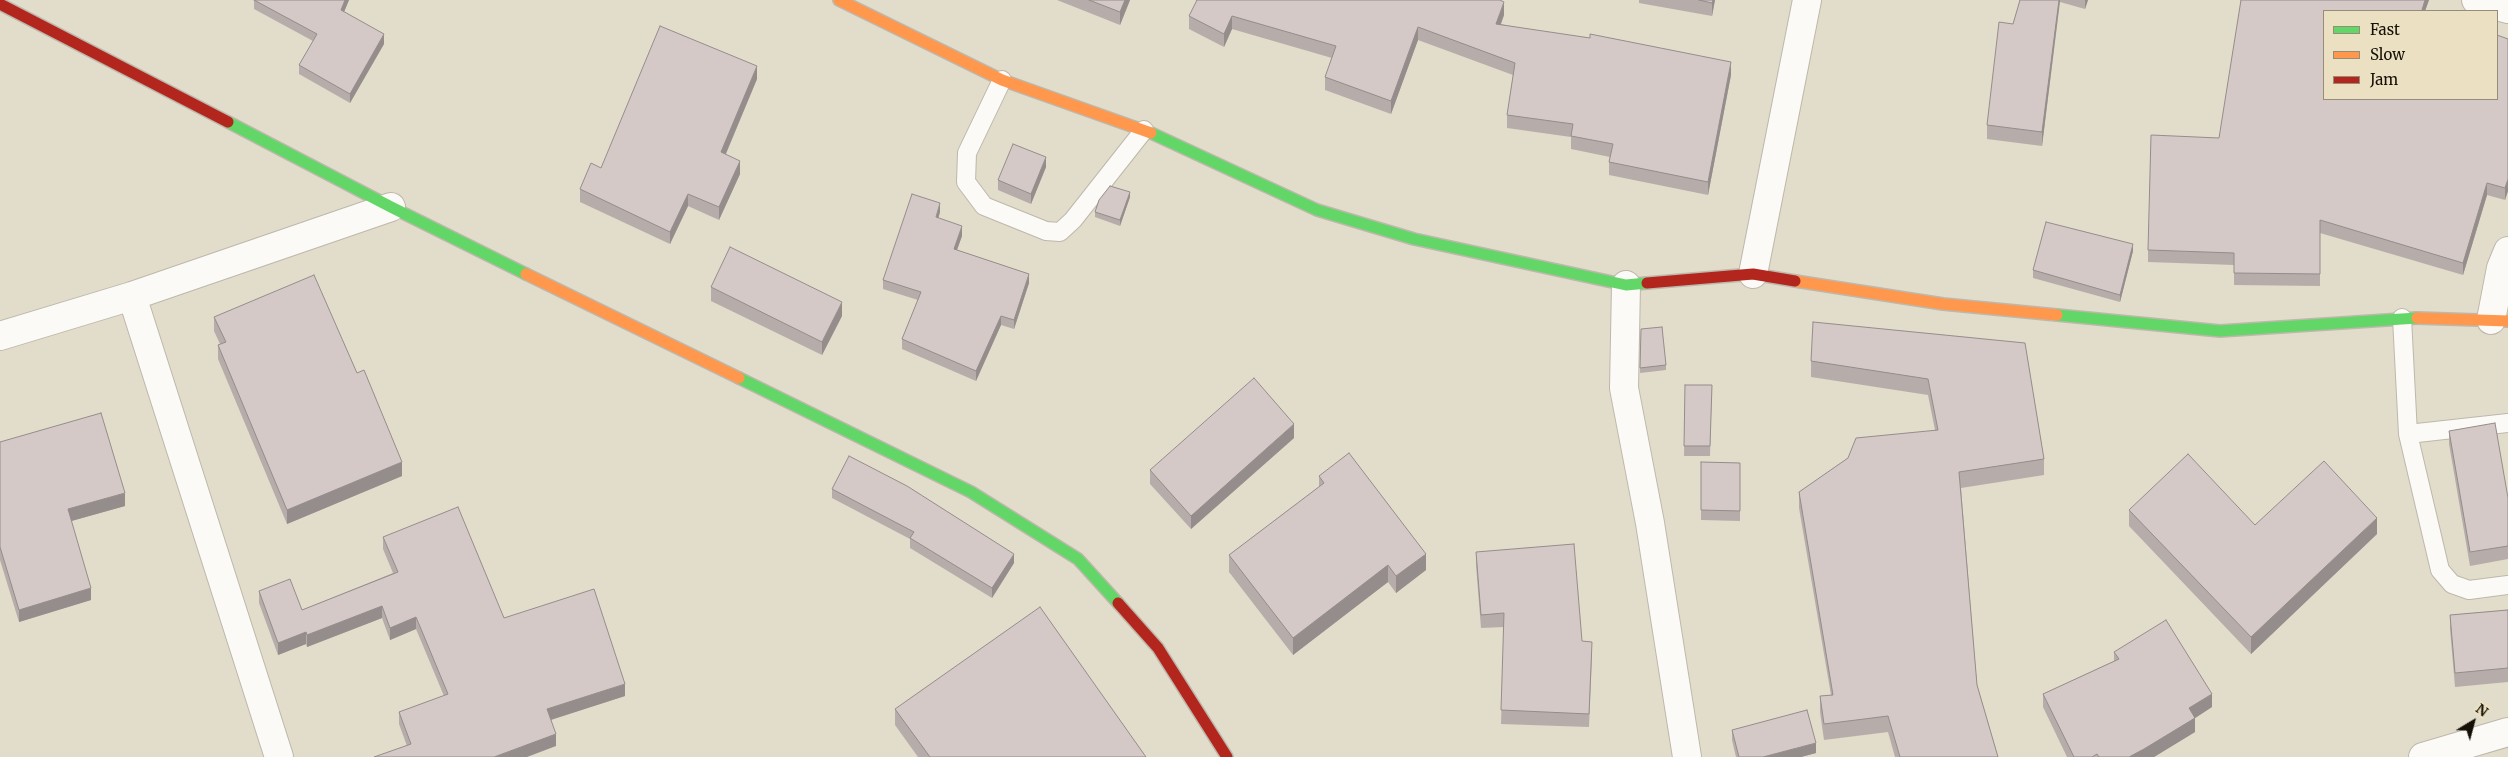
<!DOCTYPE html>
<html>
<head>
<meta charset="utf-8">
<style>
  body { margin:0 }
  #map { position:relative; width:2508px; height:757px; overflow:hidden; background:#e2dccb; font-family:Merriweather,serif }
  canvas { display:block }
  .legend { position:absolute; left:2323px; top:10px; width:175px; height:90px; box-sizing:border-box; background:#ebe0c2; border:1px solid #958d77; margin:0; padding:6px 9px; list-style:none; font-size:15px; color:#141006 }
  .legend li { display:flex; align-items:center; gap:10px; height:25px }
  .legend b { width:25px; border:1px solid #958d77 }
  .north { position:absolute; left:2448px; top:697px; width:50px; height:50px; -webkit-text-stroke:4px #ebe0c2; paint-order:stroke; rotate:37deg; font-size:14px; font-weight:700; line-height:20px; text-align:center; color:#141006 }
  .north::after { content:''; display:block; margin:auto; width:18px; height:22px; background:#141006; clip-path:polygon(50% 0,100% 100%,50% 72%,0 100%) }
</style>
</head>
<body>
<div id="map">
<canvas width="2508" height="757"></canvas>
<ul class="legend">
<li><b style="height:6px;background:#63d668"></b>Fast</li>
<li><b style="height:6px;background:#ff974d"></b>Slow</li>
<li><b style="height:6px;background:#b3261e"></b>Jam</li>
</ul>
<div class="north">N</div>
</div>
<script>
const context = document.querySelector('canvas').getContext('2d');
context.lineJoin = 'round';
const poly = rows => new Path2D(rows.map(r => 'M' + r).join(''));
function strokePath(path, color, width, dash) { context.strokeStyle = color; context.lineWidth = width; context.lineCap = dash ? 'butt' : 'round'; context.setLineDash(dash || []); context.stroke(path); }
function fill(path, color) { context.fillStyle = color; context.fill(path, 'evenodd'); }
const lane = poly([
  [1002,80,967,153,966,182,984,206,1046,231,1060,232,1073,220,1144,130],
  [2402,318,2408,434,2440,570,2452,584,2469,590,2508,585],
  [2408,434,2508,423]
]);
const street = poly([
  [2476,0,2508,9],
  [1753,274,1807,0],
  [1626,285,1624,388,1650,523,1687,757],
  [132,296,279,757],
  [2491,320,2501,268,2508,251],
  [0,336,132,296,391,207],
  [2423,757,2508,732]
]);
const fast = poly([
  [228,122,391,207,526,274],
  [1151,133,1317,210,1414,239,1626,285,1647,283],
  [2057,315,2220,331,2417,318],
  [739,378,971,492,1078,559,1118,603]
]);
const slow = poly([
  [839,0,1002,80,1151,133],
  [526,274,739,378],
  [1795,281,1943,304,2057,315],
  [2417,318,2508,321]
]);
const jam = poly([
  [0,4,228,122],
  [1647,283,1753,274,1795,281],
  [1118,603,1158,648,1227,757]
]);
strokePath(lane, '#bdb8ab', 20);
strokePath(street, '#bdb8ab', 30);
strokePath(fast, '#bdb8ab', 14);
strokePath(slow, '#bdb8ab', 14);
strokePath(jam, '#bdb8ab', 14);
strokePath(lane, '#fbfaf7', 18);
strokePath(street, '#fbfaf7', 28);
strokePath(fast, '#63d668', 11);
strokePath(slow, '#ff974d', 11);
strokePath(jam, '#b3261e', 11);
fill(poly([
  [254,0,349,0,344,12,384,44,350,103,299,74,299,65,313,41,254,9],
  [1057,0,1130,0,1120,25],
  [1639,0,1715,0,1712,16,1639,3],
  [2020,0,2088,0,2085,9,2060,2,2042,146,1987,139,1987,125,2013,24],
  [2429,0,2425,11,2508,39,2508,191,2505,200,2487,195,2463,275,2320,233,2320,286,2234,285,2234,265,2148,262,2148,250,2219,138],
  [1504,15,1501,24,1731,75,1708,195,1609,175,1609,162,1610,157,1571,149,1571,137,1507,128,1507,115,1513,75,1418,40,1391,114,1325,90,1325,77,1332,58,1232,29,1224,47,1189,29,1189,16],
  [757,79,726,154,740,174,719,220,688,206,670,244,580,202,580,189,601,168],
  [1046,167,1031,204,998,190,998,180],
  [1130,197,1120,226,1095,217,1095,212],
  [940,212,938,218,962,236,957,250,1029,283,1014,329,1001,325,976,381,902,349,902,339,918,300,883,289,883,280],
  [2133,251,2120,302,2033,278,2033,270],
  [711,287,842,316,822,355,711,301],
  [214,317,357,373,402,476,287,524,218,359,218,345,220,344,214,331],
  [1641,329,1666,365,1666,370,1640,373],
  [2025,343,2044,459,2044,475,1961,488,1977,685,1998,757,1895,757,1888,732,1824,740,1820,712,1820,696,1831,695,1799,508,1799,492,1848,458,1935,430,1928,395,1811,377,1811,361],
  [1685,385,1712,385,1710,456,1684,456],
  [2449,431,2508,498,2508,559,2470,566,2449,444],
  [1294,438,1191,529,1150,484,1150,470],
  [0,442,125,506,71,521,91,600,19,622,0,560],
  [1701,462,1740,463,1740,521,1701,520],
  [1319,476,1426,570,1396,593,1388,582,1293,655,1229,572,1229,555,1319,487],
  [832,489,1014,563,992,598,910,548,910,539,832,498],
  [2129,510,2255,525,2377,534,2251,654,2129,526],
  [383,537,504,618,625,696,551,720,556,746,407,746,399,724,399,712,444,696,416,629,390,640,382,618,307,647,306,644,278,655,259,603,259,591,302,610,393,573,383,549],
  [1476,552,1582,641,1592,655,1589,727,1501,724,1504,627,1481,628,1476,565],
  [2508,610,2508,682,2455,687,2450,629,2450,615],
  [2114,652,2212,707,2195,718,2195,732,2154,757,2067,757,2043,707,2043,694,2114,661],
  [895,709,1146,757,918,757,895,725],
  [1732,730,1816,753,1801,757,1736,757,1732,740]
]), '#b6adaa');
fill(poly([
  [345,0,349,0,341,19,341,10],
  [1125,0,1130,0,1120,25,1120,12],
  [1713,0,1715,0,1712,16,1712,3],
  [2059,0,2060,0,2042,146,2042,132],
  [2085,0,2088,0,2085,9],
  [2425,0,2429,0,2425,11,2422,10],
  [1504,2,1504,15,1496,37,1496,24],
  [1232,16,1232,29,1224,47,1224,34],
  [1418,27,1418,40,1391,114,1391,101],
  [384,34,384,44,350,103,350,94],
  [1731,62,1731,75,1708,195,1708,182],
  [757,66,757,79,721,165,721,152],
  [1046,157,1046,167,1031,204,1031,194],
  [740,161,740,174,719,220,719,207],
  [2508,179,2508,191,2505,200,2505,188],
  [2487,183,2487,195,2463,275,2463,263],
  [1130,192,1130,197,1120,226,1120,220],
  [688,194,688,206,670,244,670,232],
  [940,203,940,212,936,227,936,217],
  [962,226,962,236,954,258,954,249],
  [2133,244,2133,251,2120,302,2120,295],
  [1029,274,1029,283,1014,329,1014,320],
  [842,302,842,316,822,355,822,342],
  [1001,316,1001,325,976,381,976,371],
  [1294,424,1294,438,1191,529,1191,516],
  [402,462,402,476,287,524,287,510],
  [125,493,125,506,68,522,68,509],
  [2377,518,2377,534,2251,654,2251,637],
  [1014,554,1014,563,992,598,992,588],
  [1426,554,1426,570,1396,593,1396,576],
  [1388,565,1388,582,1293,655,1293,638],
  [91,588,91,600,19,622,19,610],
  [382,606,382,618,307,647,307,635],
  [416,617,416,629,390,640,390,628],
  [306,632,306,644,278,655,278,643],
  [625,684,625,696,547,721,547,709],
  [2212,694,2212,707,2189,722,2189,708],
  [2195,718,2195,732,2154,757,2129,757],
  [556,734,556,746,527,757,494,757],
  [1816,743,1816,753,1801,757,1763,757]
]), '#948d8b');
const building = poly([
  [254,0,345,0,341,10,384,34,350,94,299,65,317,34,254,0],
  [1089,0,1125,0,1120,12,1089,0],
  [1197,0,1500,0,1504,2,1496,24,1590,38,1590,34,1731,62,1708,182,1609,162,1613,144,1571,136,1573,124,1507,115,1515,63,1418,27,1391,101,1325,77,1336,46,1232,16,1224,34,1189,16,1197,0],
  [1699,0,1713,0,1712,3,1699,0],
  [2020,0,2059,0,2042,132,1987,125,1999,22,2013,24,2020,0],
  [2241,0,2425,0,2422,10,2426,11,2324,11,2324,99,2497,99,2497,35,2508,39,2508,179,2505,188,2487,183,2463,263,2320,220,2320,274,2234,273,2234,253,2148,250,2151,135,2219,138,2241,0],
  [660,26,757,66,721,152,740,161,719,207,688,194,670,232,580,189,591,163,601,168,660,26],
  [1013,144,1046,157,1031,194,998,180,1013,144],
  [1110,186,1130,192,1120,220,1095,212,1099,200,1110,186],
  [912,194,940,203,936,217,962,226,954,249,1029,274,1014,320,1001,316,976,371,902,339,921,292,883,280,912,194],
  [2046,222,2133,244,2120,295,2033,270,2046,222],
  [730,247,842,302,822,342,711,287,730,247],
  [314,275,357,373,364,370,402,462,287,510,218,345,226,342,214,317,314,275],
  [1813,322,2025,343,2044,459,1959,472,1977,685,1998,757,1900,757,1888,716,1824,724,1820,696,1833,695,1799,492,1848,458,1856,438,1938,430,1928,379,1811,361,1813,322],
  [1662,327,1666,365,1640,368,1641,329,1662,327],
  [1254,378,1294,424,1191,516,1150,470,1254,378],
  [1685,385,1712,385,1710,446,1684,446,1685,385],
  [101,413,125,493,68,509,91,588,19,610,0,547,0,442,101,413],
  [2495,423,2508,498,2508,546,2470,552,2449,431,2495,423],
  [1349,453,1426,554,1396,576,1388,565,1293,638,1229,555,1324,483,1319,476,1349,453],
  [2188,454,2255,525,2324,461,2377,518,2251,637,2129,510,2188,454],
  [849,456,907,486,1014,554,992,588,910,538,914,532,832,489,849,456],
  [1701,462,1740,463,1740,511,1701,510,1701,462],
  [458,507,504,618,594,589,625,684,547,709,556,734,494,757,374,757,411,744,399,712,448,694,416,617,390,628,382,606,307,635,306,632,278,643,259,591,290,579,302,610,398,572,383,537,458,507],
  [1574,544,1582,641,1592,642,1589,714,1501,710,1504,613,1481,615,1476,552,1574,544],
  [1040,607,1146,757,930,757,895,709,1040,607],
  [2508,610,2508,668,2455,673,2450,615,2508,610],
  [2166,620,2212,694,2189,708,2195,718,2144,749,2129,757,2099,757,2097,754,2092,757,2074,757,2043,694,2119,659,2114,652,2166,620],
  [1807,710,1816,743,1763,757,1739,757,1732,730,1807,710]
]);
fill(building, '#d4c9c6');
strokePath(building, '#948d8b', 1);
</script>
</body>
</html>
